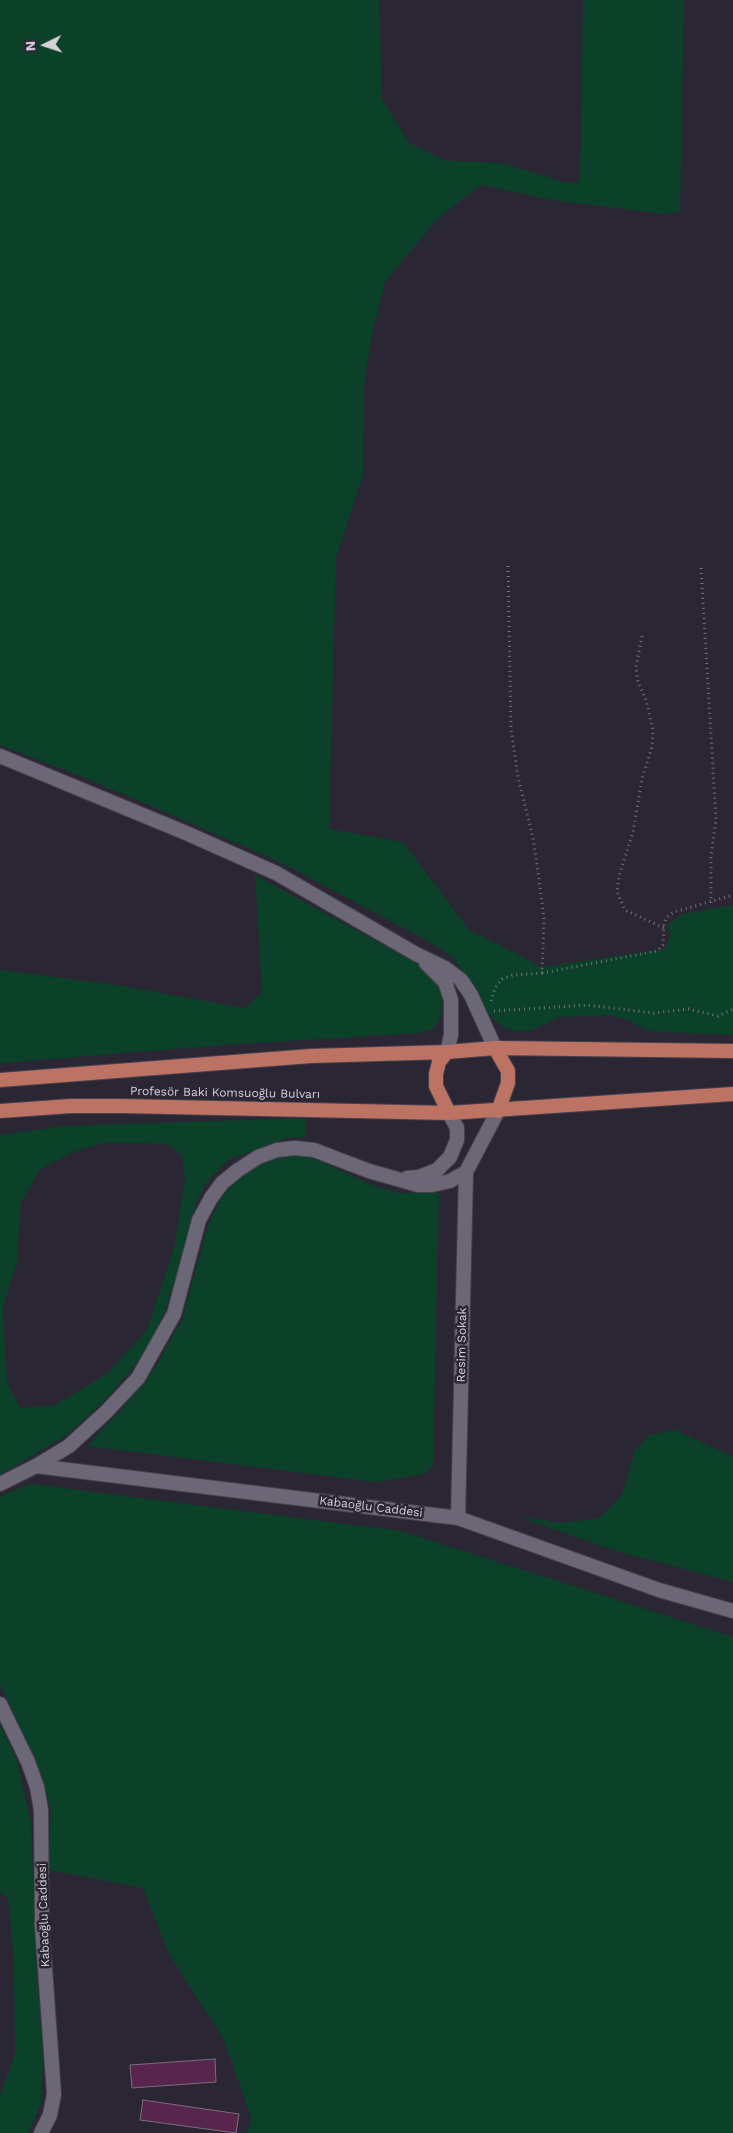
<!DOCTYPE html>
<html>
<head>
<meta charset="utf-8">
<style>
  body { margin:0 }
  #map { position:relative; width:733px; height:2133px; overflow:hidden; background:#2b2633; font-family:"Work Sans",sans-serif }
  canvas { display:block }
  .north { position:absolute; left:20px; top:20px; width:50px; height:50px; -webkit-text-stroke:4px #2b2633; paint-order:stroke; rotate:266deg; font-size:14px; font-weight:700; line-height:20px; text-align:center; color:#d4d1da }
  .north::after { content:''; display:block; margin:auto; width:18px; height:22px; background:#d4d1da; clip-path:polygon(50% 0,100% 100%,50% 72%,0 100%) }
</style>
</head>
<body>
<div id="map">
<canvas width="733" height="2133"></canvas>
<div class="north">N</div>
</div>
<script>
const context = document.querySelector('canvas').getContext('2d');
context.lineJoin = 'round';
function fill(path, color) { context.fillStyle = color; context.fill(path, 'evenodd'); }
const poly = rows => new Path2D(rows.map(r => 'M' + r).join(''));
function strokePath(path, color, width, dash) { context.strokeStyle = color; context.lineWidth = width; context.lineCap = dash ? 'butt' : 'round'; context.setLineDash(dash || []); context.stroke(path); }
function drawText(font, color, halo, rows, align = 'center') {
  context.font = font + ' "Work Sans",sans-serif'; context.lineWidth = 5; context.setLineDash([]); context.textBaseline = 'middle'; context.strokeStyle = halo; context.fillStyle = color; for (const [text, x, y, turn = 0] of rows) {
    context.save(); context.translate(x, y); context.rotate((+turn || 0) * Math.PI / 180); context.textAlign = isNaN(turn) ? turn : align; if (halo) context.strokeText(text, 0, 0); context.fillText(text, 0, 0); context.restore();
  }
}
fill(poly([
  [0,0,379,0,382,99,409,143,444,160,505,164,568,183,580,183,583,0,684,0,680,211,664,214,552,200,481,185,438,218,385,282,372,335,364,386,363,475,336,558,329,829,403,842,469,930,542,967,665,949,671,934,667,925,683,914,733,905,733,1035,647,1031,630,1021,611,1015,558,1017,533,1030,518,1031,503,1027,487,1013,469,981,451,955,417,935,274,859,88,779,0,745],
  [255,875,425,968,441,989,442,1007,439,1021,432,1029,419,1033,223,1045,0,1063,0,970,117,985,245,1008,262,992],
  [306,1118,305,1137,287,1138,228,1160,204,1185,190,1220,179,1268,162,1319,138,1362,106,1399,68,1434,0,1475,0,1135,63,1126],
  [105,1142,168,1144,182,1156,185,1178,174,1249,147,1330,108,1373,55,1405,20,1408,7,1382,3,1307,17,1262,21,1203,40,1169,71,1153],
  [291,1155,312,1158,375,1186,399,1193,439,1193,433,1465,425,1474,374,1482,87,1446,121,1410,155,1368,182,1320,208,1225,221,1198,237,1178,265,1161],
  [675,1430,733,1457,733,1582,616,1551,519,1517,563,1523,599,1518,622,1495,635,1450,649,1435],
  [31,1484,401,1531,733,1637,733,2133,247,2133,252,2120,224,2040,169,1954,143,1888,48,1870,51,1809,35,1759,0,1685,0,1496],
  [0,1725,17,1760,31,1823,35,1938,43,2063,41,2103,28,2133,0,2133,0,2095,15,2054,14,1964,8,1897,0,1893]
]), '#0b4128');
const building = poly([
  [215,2059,216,2082,132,2088,130,2065,215,2059],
  [143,2100,239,2114,236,2133,140,2120,143,2100]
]);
fill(building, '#57254e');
strokePath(building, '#7d6e7a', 1);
const minor = poly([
  [36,1466,458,1518,659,1590,733,1611],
  [458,1518,466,1172]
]);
const tertiary = poly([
  [0,756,186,833,276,873,416,954,445,968,461,980,471,995,495,1048],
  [426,963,445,982,451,1000,451,1035,447,1052],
  [407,1178,419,1177,437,1170,450,1157,457,1140,457,1128,449,1113],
  [0,1484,36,1466,69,1446,106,1412,138,1378,174,1314,199,1220,211,1198,222,1183,238,1170,258,1157,277,1150,295,1148,314,1150,369,1171,418,1185,432,1185,450,1181,466,1172,498,1111],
  [0,1704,28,1762,37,1787,41,1810,42,1926,54,2094,50,2115,41,2133]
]);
const trunk = poly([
  [495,1048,508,1071,508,1083,498,1111],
  [447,1052,439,1062,436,1074,436,1086,449,1113],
  [0,1080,311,1056,447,1052,495,1048,733,1051],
  [0,1111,71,1106,122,1106,449,1113,733,1094]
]);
strokePath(minor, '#45414d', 16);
strokePath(tertiary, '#45414d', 16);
strokePath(trunk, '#45414d', 16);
strokePath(poly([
  [701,568,716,819,711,856,711,903],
  [642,636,636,667,638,682,646,700,653,730,652,747,642,779,633,832,619,876,617,892,625,910,664,928],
  [542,973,657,951,663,945,664,923,667,917,674,912,733,895],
  [491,1001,495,988,502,979,513,975,542,973,544,919,539,879,533,838,518,777,511,729,508,565],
  [494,1011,587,1005,654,1013,689,1009,718,1016,733,1009]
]), '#76727d', 3, [1, 4]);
strokePath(minor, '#6c6776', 14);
strokePath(tertiary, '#6c6776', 14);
strokePath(trunk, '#bc7364', 14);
drawText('12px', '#d4d1da', '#2b2633', [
  ["Profesör Baki Komsuoğlu Bulvarı",225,1093,1],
  ["Resim Sokak",462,1345,-89],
  ["Kabaoğlu Caddesi",371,1507,7],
  ["Kabaoğlu Caddesi",44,1915,-92]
]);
</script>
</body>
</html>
